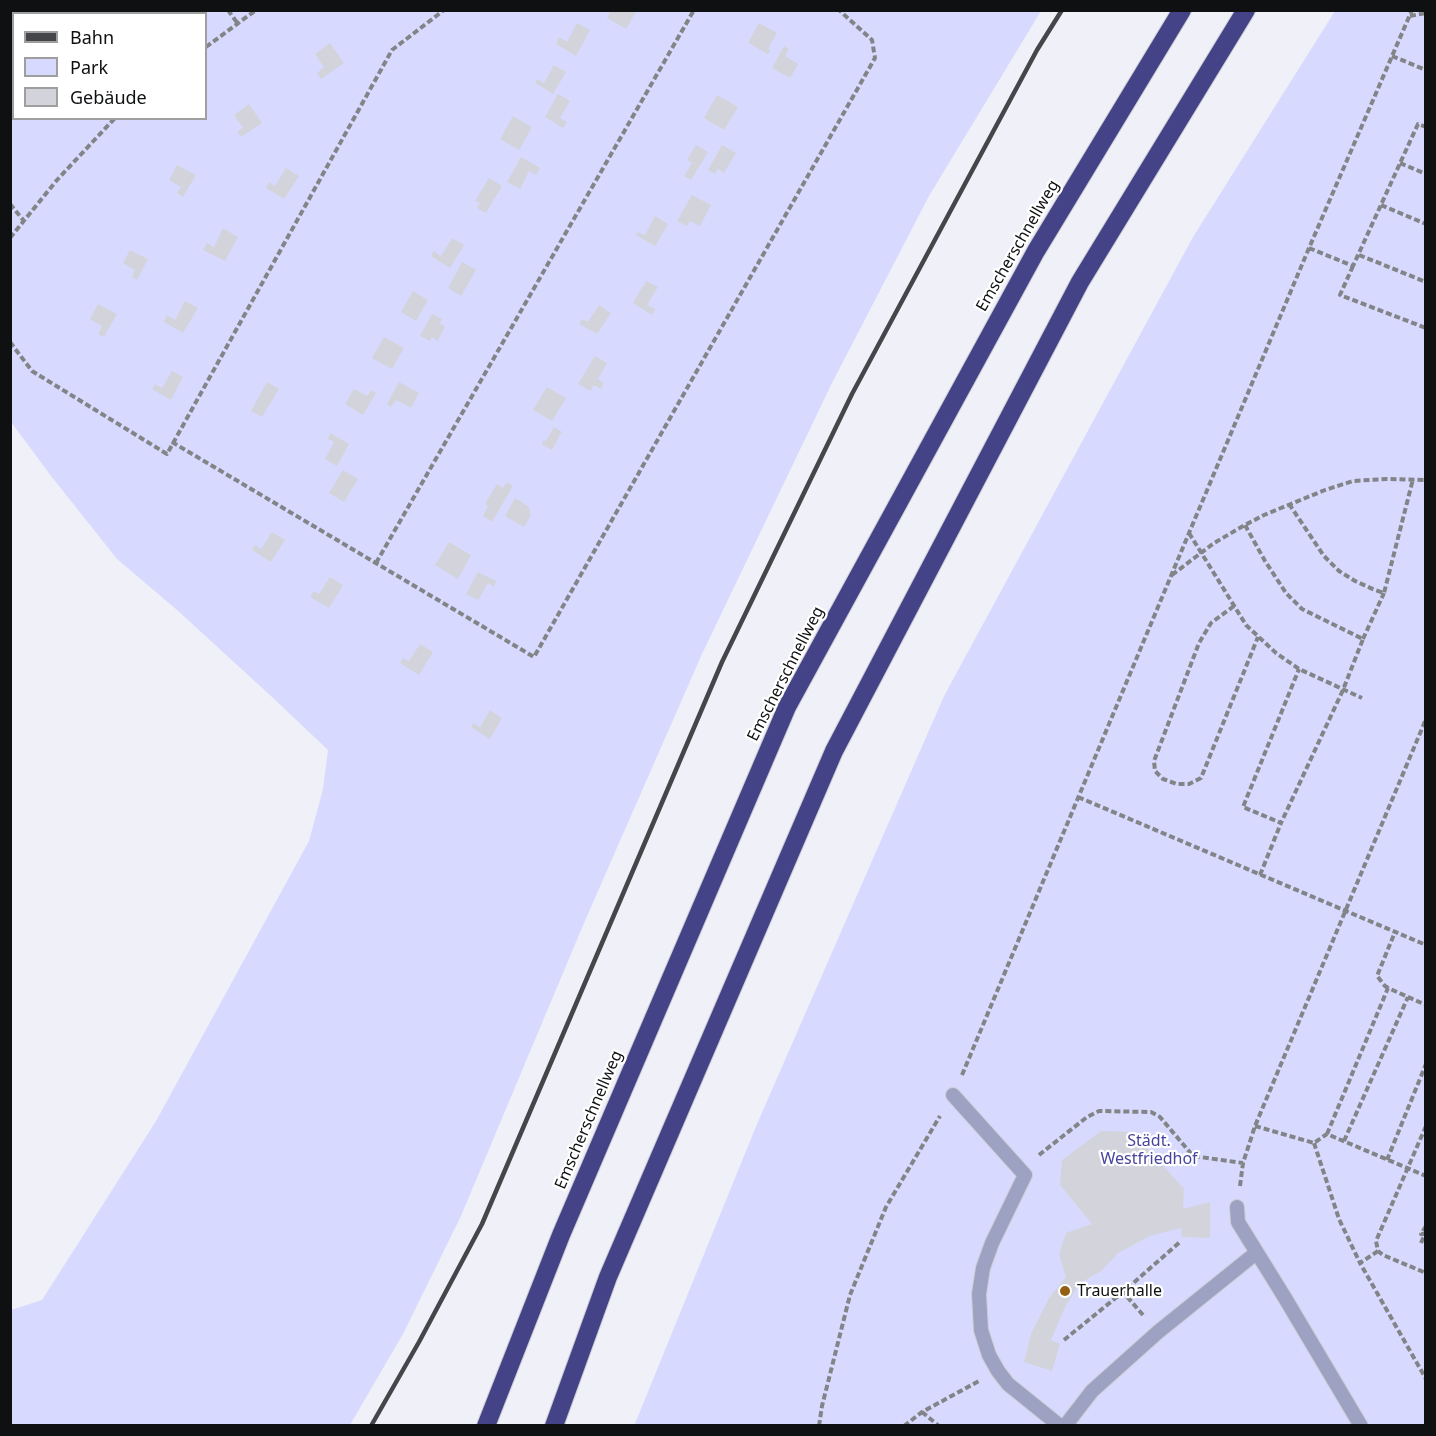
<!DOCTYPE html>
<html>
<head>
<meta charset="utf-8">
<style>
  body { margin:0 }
  #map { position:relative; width:1436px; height:1436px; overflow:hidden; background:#f0f1f8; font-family:"Noto Sans",sans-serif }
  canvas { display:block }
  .frame { position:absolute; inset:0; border:12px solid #0f1012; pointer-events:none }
  .legend { position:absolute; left:12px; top:12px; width:195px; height:108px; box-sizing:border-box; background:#fff; border:2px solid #9f9fa0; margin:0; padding:8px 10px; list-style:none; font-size:18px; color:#0f1012 }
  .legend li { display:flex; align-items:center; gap:12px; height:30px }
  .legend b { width:30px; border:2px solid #9f9fa0 }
</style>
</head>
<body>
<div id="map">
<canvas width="1436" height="1436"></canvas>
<div class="frame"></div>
<ul class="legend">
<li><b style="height:8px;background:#454649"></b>Bahn</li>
<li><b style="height:16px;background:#d7dafe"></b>Park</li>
<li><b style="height:16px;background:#d3d4db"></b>Gebäude</li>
</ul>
</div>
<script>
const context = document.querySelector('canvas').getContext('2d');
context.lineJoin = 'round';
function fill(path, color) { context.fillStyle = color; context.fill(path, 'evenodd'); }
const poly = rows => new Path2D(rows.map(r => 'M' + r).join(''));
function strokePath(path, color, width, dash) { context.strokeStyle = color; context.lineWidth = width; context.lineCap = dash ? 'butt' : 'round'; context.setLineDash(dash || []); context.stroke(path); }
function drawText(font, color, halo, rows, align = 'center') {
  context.font = font + ' "Noto Sans",sans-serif'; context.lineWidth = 4.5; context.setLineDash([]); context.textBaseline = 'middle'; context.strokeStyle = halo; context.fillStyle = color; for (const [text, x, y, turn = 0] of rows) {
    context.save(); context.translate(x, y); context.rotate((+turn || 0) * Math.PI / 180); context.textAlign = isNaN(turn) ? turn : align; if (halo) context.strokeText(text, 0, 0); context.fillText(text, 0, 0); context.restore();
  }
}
fill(poly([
  [10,11,1041,11,929,196,832,383,702,654,584,923,461,1216,403,1334,350,1425,11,1425,11,1310,42,1300,156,1121,309,841,323,789,328,750,272,697,177,610,117,559,51,476,11,422],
  [14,14,206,14,206,118,14,118],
  [1335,11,1425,11,1425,1425,634,1426,757,1124,944,696,1193,237]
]), '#d7dafe');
fill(poly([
  [611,10,637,10,626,29,607,18],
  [577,23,590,30,576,56,556,44,559,37,567,42],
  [759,23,777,33,768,49,770,50,768,54,748,43],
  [330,43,344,63,321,79,317,73,324,67,315,54],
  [784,46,789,49,785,56,798,64,790,78,772,68],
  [554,65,566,72,553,94,535,83,537,79,544,83],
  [558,94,570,101,560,118,567,122,563,128,545,117],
  [717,95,738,107,724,130,704,118],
  [249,104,262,123,241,137,237,132,243,128,234,115],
  [513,116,532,127,519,150,500,139],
  [696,145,708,152,691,180,684,176,692,163,687,160],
  [722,145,736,153,724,173,718,169,715,174,708,170],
  [521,157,540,168,536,175,529,171,520,189,507,182],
  [177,165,196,175,183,197,177,193,181,187,169,180],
  [286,168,299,176,284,199,266,188,269,182,275,186],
  [489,178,502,186,486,213,477,208,480,203,475,201],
  [692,195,711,205,700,226,690,221,687,226,677,221],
  [655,216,668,224,655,246,636,235,638,232,645,235],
  [223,228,238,237,225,261,203,250,207,243,214,247],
  [452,238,464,245,450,268,431,256,434,251,441,256],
  [130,250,148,259,137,280,132,277,135,270,123,263],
  [462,262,476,270,461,296,448,288],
  [646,281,658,287,647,305,655,309,652,315,633,303],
  [413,291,428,300,416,321,401,312],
  [185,301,198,308,183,333,164,322,167,315,175,320],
  [98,304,117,314,104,337,98,334,102,326,90,319],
  [599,305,611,313,597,334,579,324,582,319,588,322],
  [432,314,442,319,440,324,445,326,438,341,432,337,430,341,420,336],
  [384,337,404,348,392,369,372,358],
  [595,356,607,363,598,379,604,383,601,389,594,385,590,391,578,384],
  [172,371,183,377,171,400,152,389,155,384,162,388],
  [267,382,279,389,262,417,251,411],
  [399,382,419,393,411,408,396,400,391,407,387,404],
  [547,387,566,398,552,421,533,410],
  [354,389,367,396,371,390,376,393,363,415,345,404],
  [554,427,562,432,552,450,541,444,544,440,546,441],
  [330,433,349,444,337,466,325,459,334,442,328,439],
  [343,470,358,479,344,502,329,493],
  [507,482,513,486,492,522,483,516,488,506,485,504,497,484,503,488],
  [515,498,528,506,531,515,524,527,505,516],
  [272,532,285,540,271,562,252,550,255,545,261,549],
  [449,542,471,555,458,579,435,565],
  [478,572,496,581,494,587,488,583,478,600,466,594],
  [330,577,343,585,329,608,310,597,314,591,319,594],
  [420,644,433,652,419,675,400,663,403,658,409,661],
  [490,710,502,718,490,739,471,727,473,723,480,727],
  [1101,1131,1133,1132,1184,1189,1183,1209,1210,1202,1210,1238,1182,1237,1181,1228,1150,1236,1118,1253,1101,1271,1079,1284,1065,1307,1051,1340,1060,1344,1052,1371,1024,1362,1031,1334,1049,1298,1066,1277,1059,1254,1066,1233,1092,1224,1060,1185,1062,1160]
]), '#d3d4db');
const service = poly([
  [953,1095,1025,1175,992,1243,983,1268,979,1294,981,1330,989,1355,998,1371,1008,1384,1060,1426],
  [1237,1207,1238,1222,1285,1298,1361,1426],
  [1065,1426,1092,1391,1158,1332,1256,1253]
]);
const motorway = poly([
  [486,1426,561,1235,787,707,1036,251,1182,10],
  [554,1426,608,1277,834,751,1080,282,1246,10]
]);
strokePath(service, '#cccdd3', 16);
strokePath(motorway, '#cccdd3', 20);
strokePath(poly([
  [47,10,49,14],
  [228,10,238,24],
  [1410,16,1426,13],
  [206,47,256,10],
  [1392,56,1426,70],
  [1400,163,1426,174],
  [10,204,24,221],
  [1381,205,1426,224],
  [10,238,57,180,115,118],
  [1309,248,1353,266,1418,124,1426,127],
  [1359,255,1426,282],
  [1353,266,1340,295,1426,328],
  [10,342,32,371,167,454,392,50,444,10],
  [172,442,534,657,875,58,872,40,839,10],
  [1289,504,1324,556,1339,571,1355,581,1375,590,1384,593,1413,479],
  [1245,525,1265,561,1286,593,1302,609,1363,639,1343,690,1281,823,1243,807,1299,669],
  [1189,533,1246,625,1276,653,1299,669,1362,698],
  [376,563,694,10],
  [1172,575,1214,543,1245,525,1264,515,1325,490,1353,481,1386,479,1426,480],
  [1234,606,1211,623,1199,643,1154,761,1155,771,1163,779,1177,784,1189,784,1201,778,1258,637],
  [1363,639,1384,593],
  [1078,797,1426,945],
  [1260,875,1281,823],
  [1388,988,1385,986,1377,976,1395,932],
  [962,1075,1189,533,1309,248,1412,10],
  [1255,1126,1314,1143,1327,1134,1426,1176],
  [1426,1126,1376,1241,1378,1251,1383,1255,1426,1273],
  [1327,1134,1388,988,1426,1005],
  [1344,1141,1408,997],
  [1314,1143,1339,1219,1360,1263],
  [1039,1155,1087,1117,1099,1111,1151,1112,1160,1117,1193,1156,1243,1163],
  [1387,1160,1426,1064],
  [1240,1186,1243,1163,1255,1126,1426,719],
  [1426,1226,1421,1234,1426,1234],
  [1421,1243,1425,1234],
  [1378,1251,1360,1263,1426,1379],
  [1143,1315,1123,1292,1180,1242],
  [1064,1340,1123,1292],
  [922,1412,939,1426],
  [819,1426,822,1406,850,1295,886,1207,940,1116],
  [904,1426,922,1412,979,1381]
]), '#838488', 4, [6, 3]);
strokePath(service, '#9da1c2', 14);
strokePath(motorway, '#444387', 18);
strokePath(poly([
  [371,1426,419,1342,482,1224,722,662,852,394,1037,50,1062,10]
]), '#454649', 4.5);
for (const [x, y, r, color] of [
  [1065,1291,6,"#925f10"]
]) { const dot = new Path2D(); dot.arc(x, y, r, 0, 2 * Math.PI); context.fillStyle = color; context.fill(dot); strokePath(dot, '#fff', 2); }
drawText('16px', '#0f1012', '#fff', [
  ["Emscherschnellweg",1018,246,-60],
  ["Emscherschnellweg",786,674,-63],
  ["Emscherschnellweg",589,1120,-67]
]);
drawText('16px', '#48449d', '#fff', [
  ["Städt.",1149,1141],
  ["Westfriedhof",1149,1159]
]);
drawText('16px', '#0f1012', '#fff', [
  ["Trauerhalle",1077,1291]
], 'left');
</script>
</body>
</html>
